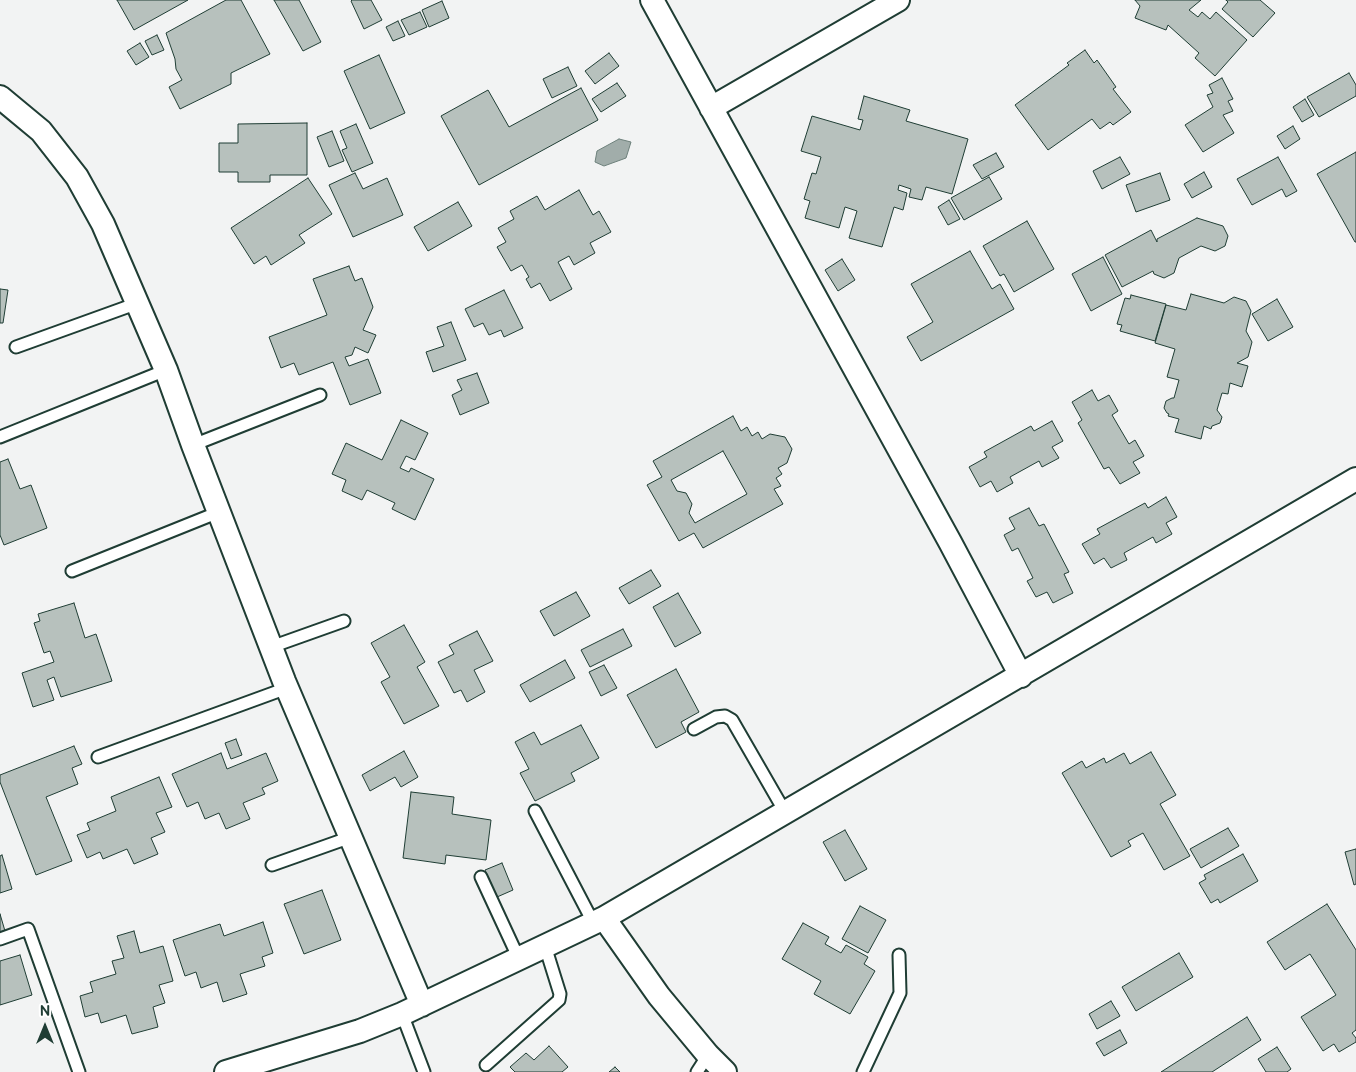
<!DOCTYPE html>
<html>
<head>
<meta charset="utf-8">
<style>
  body { margin:0 }
  #map { position:relative; width:1356px; height:1072px; overflow:hidden; background:#f2f3f3; font-family:"Balsamiq Sans",sans-serif }
  canvas { display:block }
  .north { position:absolute; left:20px; top:1002px; width:50px; height:50px; -webkit-text-stroke:4px #fff; paint-order:stroke; rotate:0deg; font-size:14px; font-weight:700; line-height:20px; text-align:center; color:#1f3d34 }
  .north::after { content:''; display:block; margin:auto; width:18px; height:22px; background:#1f3d34; clip-path:polygon(50% 0,100% 100%,50% 72%,0 100%) }
</style>
</head>
<body>
<div id="map">
<canvas width="1356" height="1072"></canvas>
<div class="north">N</div>
</div>
<script>
const context = document.querySelector('canvas').getContext('2d');
context.lineJoin = 'round';
function fill(path, color) { context.fillStyle = color; context.fill(path, 'evenodd'); }
const poly = rows => new Path2D(rows.map(r => 'M' + r).join(''));
function strokePath(path, color, width, dash) { context.strokeStyle = color; context.lineWidth = width; context.lineCap = dash ? 'butt' : 'round'; context.setLineDash(dash || []); context.stroke(path); }
const water = poly([
  [619,139,631,142,626,158,604,166,595,162,597,151,619,139]
]);
fill(water, '#a1adaa');
strokePath(water, '#6d807b', 1);
const building = poly([
  [117,0,188,0,134,30,117,0],
  [226,0,241,0,270,54,231,73,231,84,180,109,169,87,182,80,176,69,175,59,166,33,226,0],
  [274,0,299,0,321,42,303,51,274,0],
  [352,0,371,0,382,20,364,29,351,1,352,0],
  [1135,0,1201,0,1189,10,1198,17,1202,12,1210,19,1216,12,1247,40,1215,76,1195,58,1199,53,1168,25,1166,30,1135,18,1140,6,1135,0],
  [1226,0,1260,0,1275,13,1253,37,1222,9,1228,2,1226,0],
  [442,1,449,18,429,27,422,10,442,1],
  [420,12,427,27,409,35,401,20,420,12],
  [398,21,405,36,393,41,386,27,398,21],
  [157,35,164,50,152,55,145,41,157,35],
  [140,43,149,57,136,65,127,51,140,43],
  [1085,50,1094,63,1097,60,1116,87,1113,89,1131,112,1113,125,1110,122,1100,129,1092,119,1048,150,1015,105,1069,65,1067,63,1085,50],
  [609,53,619,66,595,84,585,71,609,53],
  [379,55,405,113,370,129,344,71,379,55],
  [568,67,577,86,552,98,543,79,568,67],
  [1349,73,1356,85,1356,96,1319,117,1307,97,1349,73],
  [1222,78,1233,99,1228,101,1233,111,1223,115,1234,133,1203,152,1185,125,1213,107,1207,95,1213,93,1209,85,1222,78],
  [617,83,626,96,601,112,592,99,617,83],
  [581,88,598,120,479,185,441,116,488,90,509,127,581,88],
  [864,96,910,110,906,121,968,139,952,194,926,187,922,200,909,197,911,189,899,185,898,190,907,193,903,210,894,207,882,247,849,238,857,211,845,207,839,228,805,218,810,201,804,199,812,173,816,174,821,157,801,151,812,116,860,130,863,120,858,119,864,96],
  [1305,99,1314,115,1302,122,1293,107,1305,99],
  [307,123,307,175,270,175,270,182,238,182,238,172,219,172,219,143,238,143,238,124,307,123],
  [356,124,373,163,352,172,342,150,347,148,340,131,356,124],
  [1293,126,1300,139,1285,149,1277,136,1293,126],
  [332,131,344,161,329,167,317,137,332,131],
  [1356,152,1356,242,1355,242,1317,174,1356,152],
  [996,153,1004,167,982,179,973,165,996,153],
  [1120,157,1130,174,1102,189,1093,171,1120,157],
  [1278,157,1297,191,1286,197,1282,189,1252,205,1237,179,1278,157],
  [1204,172,1212,187,1192,198,1184,184,1204,172],
  [355,173,363,189,387,178,403,215,353,237,329,185,355,173],
  [1160,173,1170,200,1136,212,1126,185,1160,173],
  [989,177,1002,199,964,220,951,198,989,177],
  [308,178,332,214,299,235,305,243,271,265,266,256,254,264,231,228,308,178],
  [579,190,593,215,599,211,611,232,590,243,595,253,574,265,569,256,558,262,572,289,550,301,540,283,531,288,526,279,529,277,522,265,511,271,497,247,506,242,498,228,514,219,510,211,537,196,545,210,579,190],
  [949,200,960,219,948,225,938,207,949,200],
  [458,202,472,226,428,251,414,227,458,202],
  [1197,218,1223,226,1228,236,1225,246,1215,251,1201,246,1179,258,1174,273,1164,278,1154,274,1153,271,1122,287,1105,255,1151,230,1157,242,1157,239,1197,218],
  [1027,221,1054,269,1014,292,1004,274,1000,276,983,246,1027,221],
  [970,251,992,289,1000,284,1014,309,921,361,907,337,933,322,911,284,970,251],
  [1103,257,1122,294,1091,311,1072,274,1103,257],
  [842,259,855,280,838,291,825,270,842,259],
  [349,266,355,281,362,278,373,307,363,330,376,335,368,353,355,347,352,355,345,357,349,366,368,359,381,393,350,405,333,362,299,375,294,363,281,368,269,337,327,315,313,279,349,266],
  [0,289,8,290,3,323,0,323,0,289],
  [504,290,523,328,504,337,501,330,489,335,483,323,474,327,465,309,504,290],
  [1191,294,1224,303,1234,297,1246,301,1251,311,1246,331,1252,342,1248,357,1237,363,1248,366,1242,387,1230,383,1228,394,1222,393,1217,410,1222,417,1220,423,1212,426,1211,429,1204,426,1201,439,1175,432,1179,419,1168,416,1169,414,1167,413,1164,408,1166,401,1172,398,1174,398,1179,380,1167,377,1175,349,1155,343,1166,305,1186,310,1191,294],
  [1131,295,1166,304,1155,341,1120,331,1122,325,1117,324,1125,298,1130,299,1131,295],
  [1277,299,1293,327,1268,341,1252,314,1277,299],
  [451,322,466,360,433,372,426,352,444,346,437,327,451,322],
  [477,373,489,403,460,415,452,395,462,390,457,380,477,373],
  [1092,390,1098,401,1109,395,1118,411,1112,415,1129,444,1135,440,1144,456,1133,462,1140,473,1120,484,1109,467,1104,469,1078,423,1082,420,1072,402,1092,390],
  [733,416,741,431,747,427,752,436,758,432,762,439,770,434,785,437,792,449,787,463,778,468,782,474,776,478,781,486,774,489,783,504,703,548,694,533,679,541,647,485,662,477,653,461,733,416],
  [723,451,747,494,695,523,689,513,692,504,686,493,677,491,671,480,723,451],
  [401,420,428,433,415,460,406,456,400,468,409,472,411,468,434,479,415,520,392,509,395,503,367,490,362,500,342,491,346,480,332,474,346,443,382,460,401,420],
  [1052,421,1063,441,1052,447,1059,458,1042,467,1039,461,1010,477,1013,483,997,492,991,481,980,487,969,467,987,457,984,452,1031,426,1034,431,1052,421],
  [8,459,20,489,31,485,47,528,4,545,0,535,0,462,8,459],
  [1166,497,1177,517,1166,523,1172,534,1156,543,1153,537,1124,553,1127,560,1111,568,1104,558,1094,564,1082,544,1100,534,1097,529,1145,503,1148,508,1166,497],
  [1029,508,1039,526,1044,524,1069,572,1064,574,1073,593,1053,603,1047,592,1036,597,1027,581,1033,578,1018,548,1012,551,1004,535,1015,529,1009,518,1029,508],
  [651,570,661,586,629,604,619,588,651,570],
  [576,592,590,616,554,636,540,611,576,592],
  [678,593,701,633,675,647,653,607,678,593],
  [74,603,85,638,96,634,112,681,61,697,54,677,47,680,54,700,33,707,22,673,54,662,50,651,44,653,34,623,40,621,38,614,74,603],
  [404,625,425,662,417,667,439,706,404,724,381,682,390,677,371,643,404,625],
  [623,629,632,646,590,667,581,650,623,629],
  [477,631,493,661,474,670,485,692,467,702,461,690,454,693,438,662,454,654,449,645,477,631],
  [565,660,575,678,530,702,520,685,565,660],
  [604,665,617,688,601,696,589,672,604,665],
  [676,669,699,712,681,722,686,732,656,748,627,695,676,669],
  [581,725,599,758,571,773,575,781,535,801,520,773,529,769,515,742,534,732,541,745,581,725],
  [236,739,242,755,231,759,225,743,236,739],
  [74,746,82,764,72,768,78,784,46,797,72,861,36,875,0,782,0,775,74,746],
  [404,751,418,777,401,787,395,777,370,791,362,775,404,751],
  [1151,752,1176,795,1160,804,1190,856,1164,870,1143,833,1128,841,1131,846,1111,857,1062,773,1082,761,1086,768,1104,758,1106,763,1124,753,1130,764,1151,752],
  [221,753,227,769,266,753,278,781,262,788,265,794,243,803,250,819,226,829,219,813,205,819,198,802,187,807,172,774,221,753],
  [159,777,172,807,156,813,165,832,151,838,158,854,134,864,127,849,103,859,100,852,87,858,77,835,90,830,87,823,116,811,111,797,159,777],
  [411,792,454,797,452,814,491,820,486,860,446,855,445,864,403,858,411,792],
  [1228,828,1239,846,1201,868,1190,849,1228,828],
  [845,830,867,869,845,881,823,842,845,830],
  [1356,849,1356,884,1354,885,1345,852,1356,849],
  [1243,854,1258,881,1220,903,1218,899,1211,903,1199,883,1206,879,1204,875,1243,854],
  [2,855,12,889,0,893,0,856,2,855],
  [502,863,513,890,497,897,485,870,502,863],
  [322,890,341,940,304,954,284,904,322,890],
  [1327,904,1356,950,1356,1030,1352,1033,1356,1038,1356,1042,1339,1052,1334,1044,1323,1051,1301,1017,1336,995,1310,954,1285,970,1267,942,1327,904],
  [860,906,886,920,868,953,842,939,860,906],
  [0,914,5,931,0,932,0,914],
  [263,922,273,953,262,957,265,966,240,974,247,994,223,1002,217,982,201,988,196,972,185,976,173,940,220,924,224,936,263,922],
  [803,923,829,937,825,944,841,953,846,945,868,957,864,964,875,971,850,1014,814,994,821,981,782,959,803,923],
  [134,931,140,953,163,946,173,981,159,985,165,1003,153,1007,158,1027,132,1034,126,1015,101,1023,98,1013,85,1017,80,996,93,992,90,982,116,974,112,961,124,958,117,936,134,931],
  [1179,953,1193,977,1136,1011,1122,987,1179,953],
  [20,955,32,995,0,1005,0,961,20,955],
  [1111,1001,1120,1016,1097,1029,1089,1014,1111,1001],
  [1247,1017,1261,1040,1212,1072,1161,1072,1247,1017],
  [1120,1030,1127,1043,1104,1056,1096,1043,1120,1030],
  [549,1046,568,1067,562,1072,515,1072,510,1067,526,1053,534,1060,549,1046],
  [1277,1047,1291,1069,1287,1072,1266,1072,1258,1059,1277,1047],
  [615,1067,620,1072,609,1072,615,1067]
]);
fill(building, '#b7c1bd');
strokePath(building, '#1f3d34', 1);
const service = poly([
  [16,347,138,303],
  [0,437,166,370],
  [193,445,320,395],
  [72,571,219,512],
  [271,647,344,621],
  [694,729,716,717,725,716,732,720,785,812],
  [98,757,287,688],
  [535,811,594,924],
  [272,865,351,837],
  [481,877,519,959],
  [0,939,28,929,79,1072],
  [402,1014,424,1072],
  [486,1065,559,1000,560,994,545,946],
  [697,1072,708,1055],
  [863,1072,900,993,899,955]
]);
const minor = poly([
  [652,0,950,542,1021,676],
  [0,97,41,131,77,177,103,224,166,370,193,445,284,681,422,1005],
  [711,108,898,0],
  [604,918,659,996,708,1055,725,1072],
  [226,1072,360,1031,402,1014,604,918,1356,479]
]);
strokePath(service, '#1f3d34', 15);
strokePath(minor, '#1f3d34', 26);
strokePath(service, '#fff', 11);
strokePath(minor, '#fff', 22);
</script>
</body>
</html>
